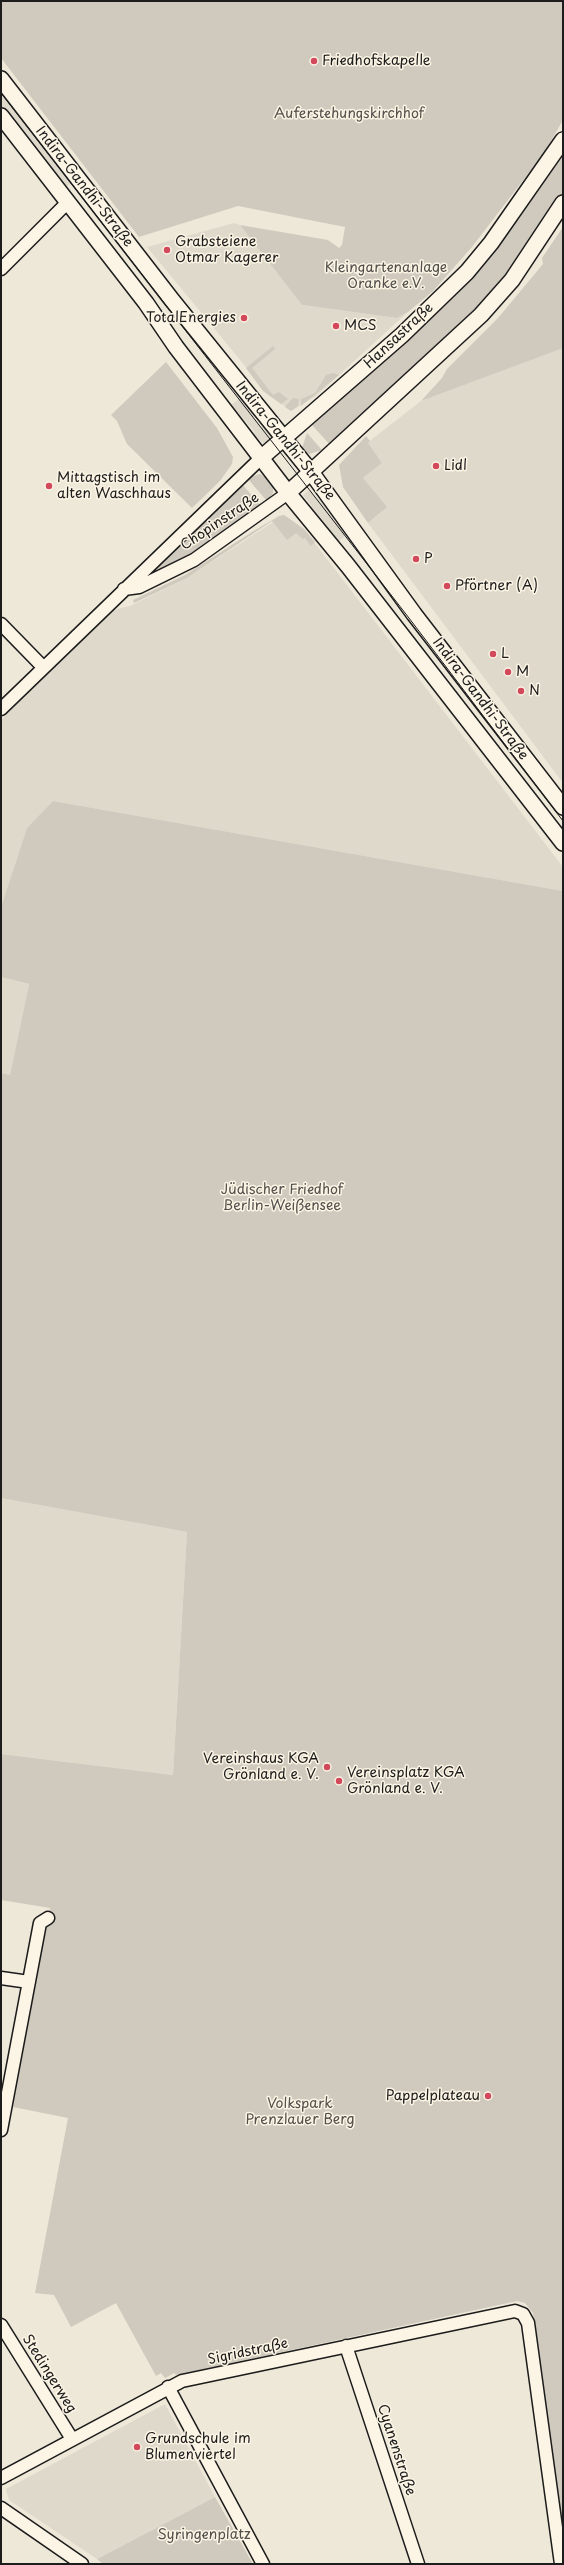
<!DOCTYPE html>
<html>
<head>
<meta charset="utf-8">
<style>
  body { margin:0 }
  #map { position:relative; width:564px; height:2565px; overflow:hidden; background:#eee8d9; font-family:"Playpen Sans",sans-serif }
  canvas { display:block }
  .frame { position:absolute; inset:0; border:2px solid #1c1c1c; pointer-events:none }
</style>
</head>
<body>
<div id="map">
<canvas width="564" height="2565"></canvas>
<div class="frame"></div>
</div>
<script>
const context = document.querySelector('canvas').getContext('2d');
context.lineJoin = 'round';
function fill(path, color) { context.fillStyle = color; context.fill(path, 'evenodd'); }
const poly = rows => new Path2D(rows.map(r => 'M' + r).join(''));
function strokePath(path, color, width, dash) { context.strokeStyle = color; context.lineWidth = width; context.lineCap = dash ? 'butt' : 'round'; context.setLineDash(dash || []); context.stroke(path); }
function drawText(font, color, halo, rows, align = 'center') {
  context.font = font + ' "Playpen Sans",sans-serif'; context.lineWidth = 3; context.setLineDash([]); context.textBaseline = 'middle'; context.strokeStyle = halo; context.fillStyle = color; for (const [text, x, y, turn = 0] of rows) {
    context.save(); context.translate(x, y); context.rotate((+turn || 0) * Math.PI / 180); context.textAlign = isNaN(turn) ? turn : align; if (halo) context.strokeText(text, 0, 0); context.fillText(text, 0, 0); context.restore();
  }
}
fill(poly([
  [1,88,75,180,63,190,1,107],
  [234,223,240,225,302,305,397,318,408,312,316,396,291,411,269,395,147,247],
  [560,348,563,348,563,783,368,523,379,514,357,483,382,463,367,443,421,401],
  [242,397,257,414,253,417,261,427,265,424,273,435,264,444,253,434,255,432,231,405],
  [309,490,318,500,320,499,347,534,338,542,309,508,312,506,303,495],
  [284,515,304,529,563,867,563,891,53,801,27,828,1,907,1,720,113,610,130,606,187,578],
  [1,977,29,984,10,1075,1,1073],
  [1,1498,187,1532,173,1775,1,1754],
  [165,2404,215,2497,97,2559,9,2500,6,2489]
]), '#ded9cb');
fill(poly([
  [1,1,563,1,563,120,544,153,472,247,433,291,408,312,397,318,302,305,240,225,328,240,339,248,342,245,345,227,238,206,139,237,1,58],
  [563,150,563,195,504,279,474,313,331,446,312,425,395,350],
  [563,227,563,348,421,401,442,378,447,369,498,318,543,264,542,258],
  [273,346,275,349,252,368,273,395,279,392,288,399,281,404,263,391,246,368],
  [166,362,217,428,233,457,232,464,220,481,192,508,127,444,117,421,111,415],
  [333,373,339,375,301,406,301,399,315,393,326,375],
  [293,398,299,399,298,406,291,411,285,407],
  [307,433,322,450,309,454,301,451],
  [366,436,370,441,368,443,382,463,363,478,387,507,368,523,343,487,339,465],
  [260,474,267,478,273,487,273,493,267,501,247,478],
  [241,483,261,506,199,551,149,576,148,574],
  [284,515,304,529,315,542,311,546,305,538,303,539,296,533,287,540,272,521,187,578,134,603,133,600,185,575,252,532,279,516],
  [53,801,563,891,563,2529,533,2313,525,2303,517,2301,176,2375,174,2373,165,2378,161,2373,156,2376,116,2303,71,2327,54,2295,35,2293,68,2118,13,2107,50,1908,1,1900,1,1754,173,1775,187,1532,1,1498,1,1073,10,1075,29,984,1,977,1,907,27,828],
  [215,2497,253,2564,103,2564,97,2559]
]), '#cfcabd');
const minor = poly([
  [1,269,67,203],
  [124,589,139,587,194,560,288,493],
  [1,624,43,667],
  [1,709,261,458],
  [1,1978,29,1982],
  [1,2130,40,1923,48,1918],
  [1,2325,72,2439],
  [346,2346,418,2564],
  [168,2387,263,2564],
  [1,2478,182,2381,515,2311,523,2314,528,2323,561,2564],
  [1,2508,82,2564]
]);
const major = poly([
  [1,79,172,300,311,472,414,614,563,807],
  [1,116,146,303,176,347,288,493,348,566,563,843],
  [261,458,402,335,467,272,491,243,563,140],
  [288,493,481,315,512,280,563,203]
]);
strokePath(minor, '#1c1c1c', 15);
strokePath(major, '#1c1c1c', 18);
strokePath(minor, '#fcf5e5', 12);
strokePath(major, '#fcf5e5', 15);
strokePath(poly([
  [1,93,409,618,563,821]
]), '#1c1c1c', 1);
for (const [x, y, r, color] of [
  [314,61,4,"#d1495b"],
  [167,250,4,"#d1495b"],
  [244,318,4,"#d1495b"],
  [336,326,4,"#d1495b"],
  [436,466,4,"#d1495b"],
  [49,486,4,"#d1495b"],
  [416,559,4,"#d1495b"],
  [447,586,4,"#d1495b"],
  [493,654,4,"#d1495b"],
  [508,672,4,"#d1495b"],
  [521,691,4,"#d1495b"],
  [327,1767,4,"#d1495b"],
  [339,1781,4,"#d1495b"],
  [488,2096,4,"#d1495b"],
  [137,2447,4,"#d1495b"]
]) { const dot = new Path2D(); dot.arc(x, y, r, 0, 2 * Math.PI); context.fillStyle = color; context.fill(dot); strokePath(dot, '#fcf5e5', 1.5); }
drawText('14px', '#1c1c1c', '#fcf5e5', [
  ["Friedhofskapelle",322,61],
  ["Grabsteiene",175,242],
  ["Otmar Kagerer",175,258],
  ["TotalEnergies",236,318,"right"],
  ["MCS",344,326],
  ["Lidl",444,466],
  ["Mittagstisch im",57,478],
  ["alten Waschhaus",57,494],
  ["P",424,559],
  ["Pförtner (A)",455,586],
  ["L",501,654],
  ["M",516,672],
  ["N",529,691],
  ["Vereinshaus KGA",319,1759,"right"],
  ["Grönland e. V.",319,1775,"right"],
  ["Vereinsplatz KGA",347,1773],
  ["Grönland e. V.",347,1789],
  ["Pappelplateau",480,2096,"right"],
  ["Grundschule im",145,2439],
  ["Blumenviertel",145,2455]
], 'left');
drawText('14px', '#52504c', '#fcf5e5', [
  ["Auferstehungskirchhof",349,114],
  ["Kleingartenanlage",386,268],
  ["Oranke e.V.",386,284],
  ["Jüdischer Friedhof",282,1190],
  ["Berlin-Weißensee",282,1206],
  ["Volkspark",300,2104],
  ["Prenzlauer Berg",300,2120],
  ["Syringenplatz",204,2535]
]);
drawText('14px', '#1c1c1c', '#fcf5e5', [
  ["Indira-Gandhi-Straße",84,187,52],
  ["Hansastraße",399,336,-43],
  ["Indira-Gandhi-Straße",285,441,51],
  ["Chopinstraße",220,522,-34],
  ["Indira-Gandhi-Straße",480,699,53],
  ["Sigridstraße",248,2352,-12],
  ["Stedingerweg",49,2374,58],
  ["Cyanenstraße",396,2450,72]
]);
</script>
</body>
</html>
